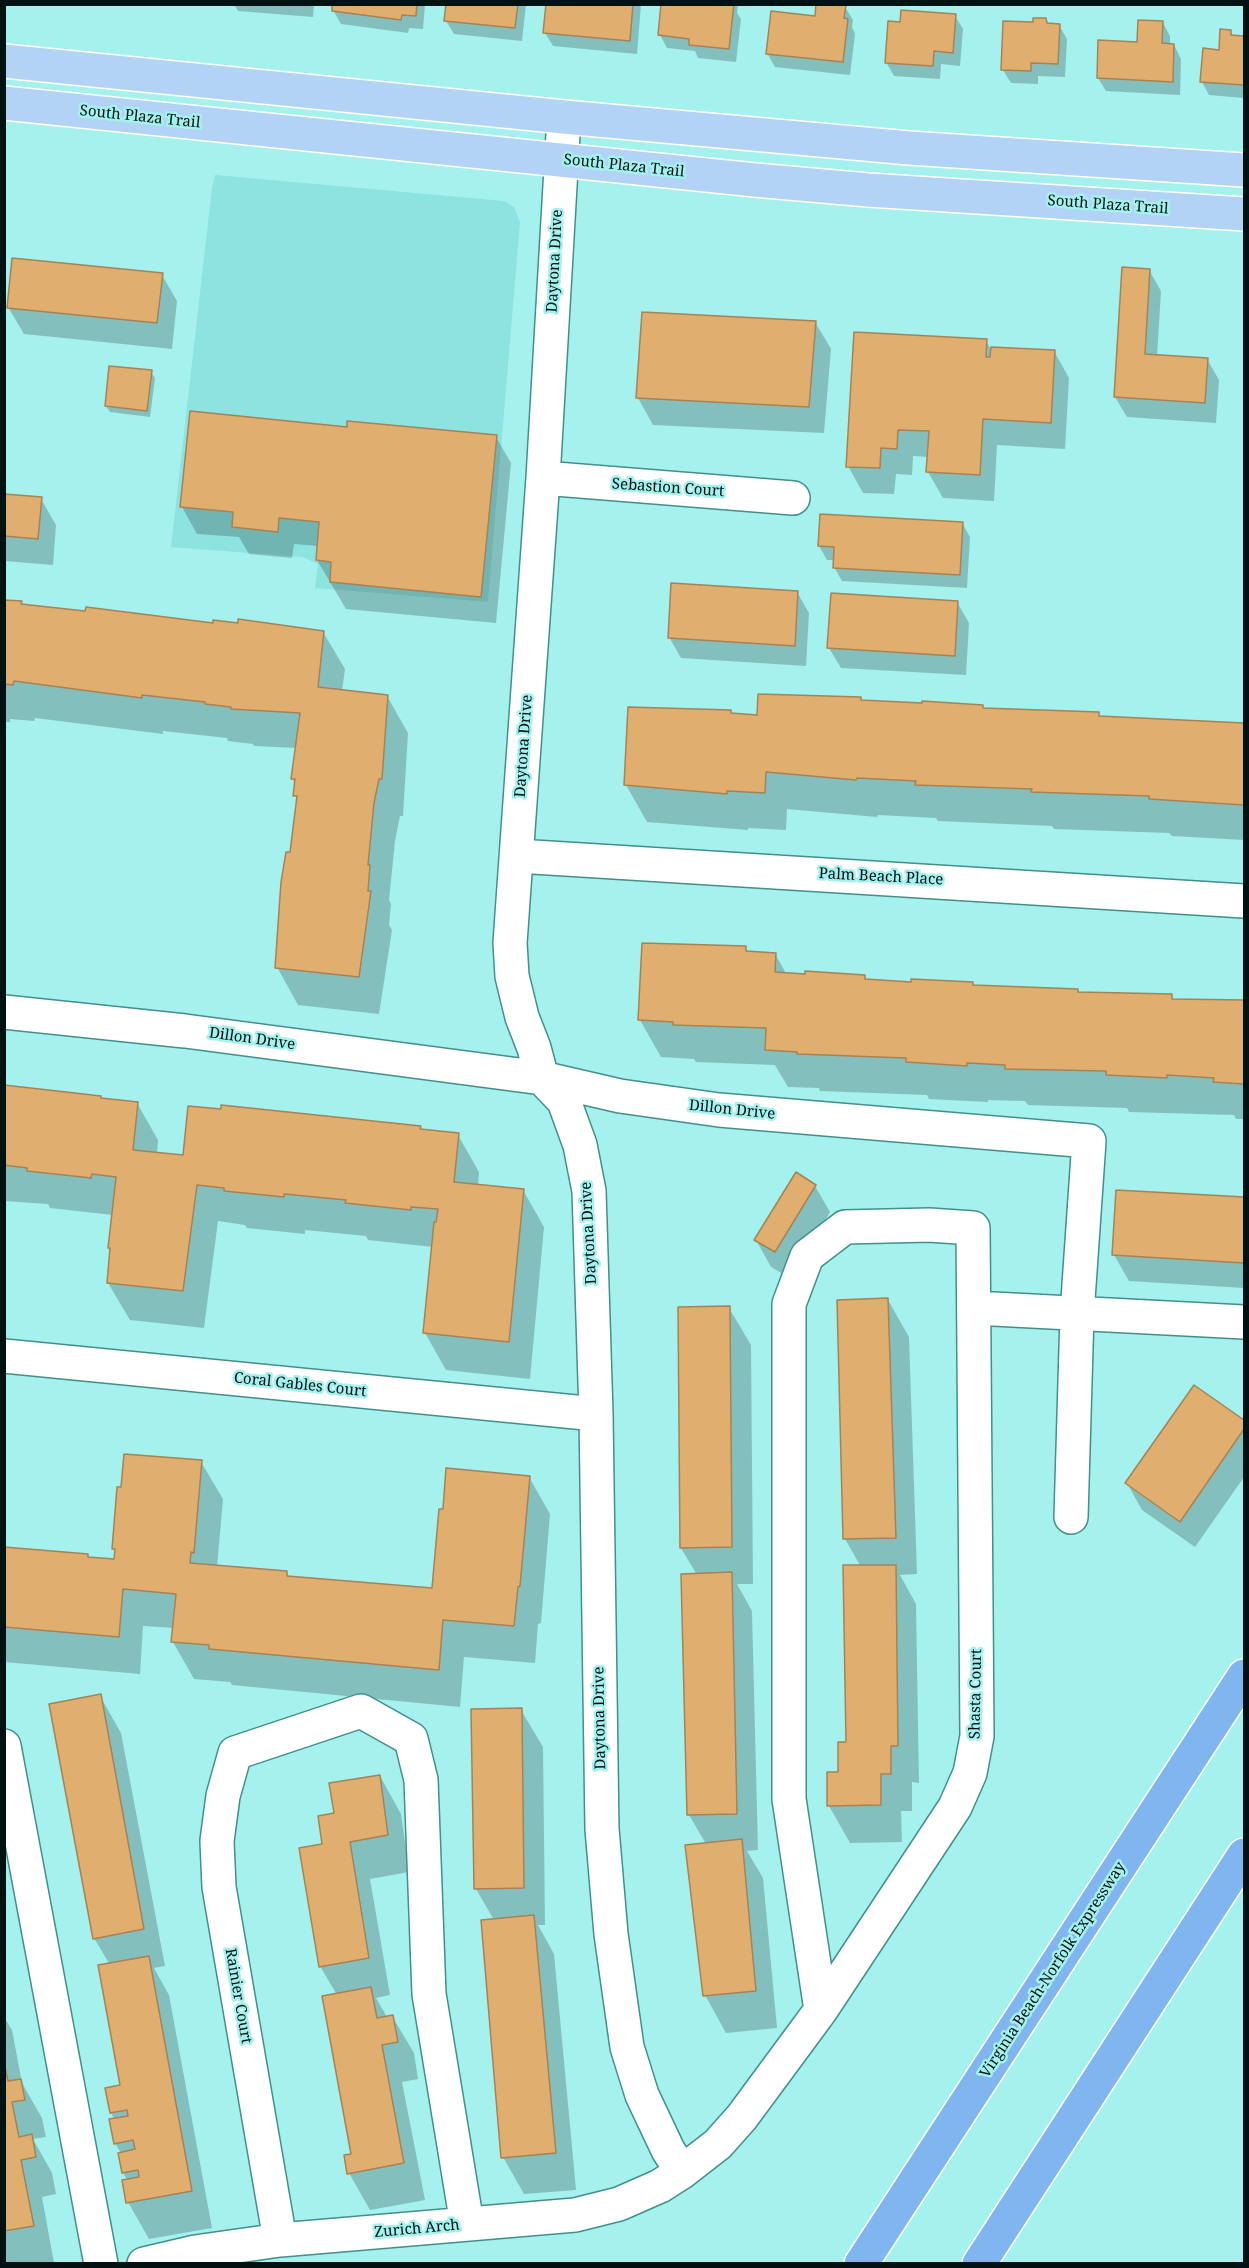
<!DOCTYPE html>
<html>
<head>
<meta charset="utf-8">
<style>
  body { margin:0 }
  #map { position:relative; width:1249px; height:2268px; overflow:hidden; background:#a4f1ed; font-family:"Noto Serif",serif }
  canvas { display:block }
  .frame { position:absolute; inset:0; border:6px solid #011; pointer-events:none }
</style>
</head>
<body>
<div id="map">
<canvas width="1249" height="2268"></canvas>
<div class="frame"></div>
</div>
<script>
const context = document.querySelector('canvas').getContext('2d');
context.lineJoin = 'round';
function fill(path, color) { context.fillStyle = color; context.fill(path, 'evenodd'); }
const poly = rows => new Path2D(rows.map(r => 'M' + r).join(''));
function strokePath(path, color, width, dash) { context.strokeStyle = color; context.lineWidth = width; context.lineCap = dash ? 'butt' : 'round'; context.setLineDash(dash || []); context.stroke(path); }
function drawText(font, color, halo, rows, align = 'center') {
  context.font = font + ' "Noto Serif",serif'; context.lineWidth = 5; context.setLineDash([]); context.textBaseline = 'middle'; context.strokeStyle = halo; context.fillStyle = color; for (const [text, x, y, turn = 0] of rows) {
    context.save(); context.translate(x, y); context.rotate((+turn || 0) * Math.PI / 180); context.textAlign = isNaN(turn) ? turn : align; if (halo) context.strokeText(text, 0, 0); context.fillText(text, 0, 0); context.restore();
  }
}
fill(poly([
  [215,175,504,201,514,207,520,222,488,602,315,588,318,564,303,557,171,547,212,188]
]), '#8de3df');
fill(poly([
  [234,4,314,4,313,17,238,11],
  [334,4,425,4,423,29,409,28,408,33,341,24,333,10],
  [447,4,526,4,522,41,454,34,446,21],
  [547,4,641,4,637,54,553,46,545,33],
  [663,4,738,4,737,13,741,19,736,62,698,58,695,51,667,48,660,35],
  [845,7,853,20,852,27,855,34,850,75,775,67,767,53,816,18],
  [955,16,963,29,960,66,941,64,940,79,894,76,886,62,902,24],
  [1046,20,1048,25,1059,25,1067,39,1065,77,1038,76,1038,84,1011,83,1003,70],
  [1163,23,1170,36,1170,45,1174,45,1181,59,1180,95,1106,91,1098,78],
  [1230,31,1234,37,1244,38,1244,98,1209,95,1202,82],
  [1149,270,1161,291,1157,357,1207,359,1219,380,1216,423,1127,417,1115,397],
  [162,275,177,301,172,349,24,334,8,307],
  [643,314,815,322,831,349,824,433,653,425,638,398],
  [986,341,990,348,1054,351,1069,378,1065,449,997,445,994,501,943,498,928,472,929,457,913,456,912,475,896,474,894,494,863,493,848,466],
  [151,372,155,378,150,417,110,412,106,406],
  [348,428,496,437,511,463,496,623,346,609,317,560,318,546,294,544,292,558,249,554,239,537,197,534,182,507],
  [4,496,41,499,56,525,53,565,4,561],
  [821,515,962,523,970,537,967,588,842,581,834,567,835,560,827,560,819,546],
  [797,592,809,613,806,666,681,658,669,637],
  [4,601,21,603,23,606,214,625,323,632,345,669,342,691,387,696,408,733,403,816,400,816,395,841,389,900,391,904,389,925,392,930,379,1014,298,1005,277,967,298,800,295,795,296,784,292,779,297,748,254,746,253,744,228,741,227,738,163,731,163,734,35,718,34,721,10,719,10,722,4,722],
  [957,602,969,623,966,675,841,668,829,648],
  [860,698,862,702,982,706,984,709,1098,714,1100,717,1244,724,1244,840,1172,836,1169,833,1054,829,1052,826,938,821,936,818,878,815,877,817,787,809,786,830,748,828,748,830,647,822,626,785,730,711,733,715,758,716],
  [745,947,749,953,775,954,787,975,864,976,867,981,1077,990,1079,993,1171,996,1174,1000,1244,1002,1244,1119,1236,1119,1234,1115,1129,1112,1127,1108,1028,1105,1025,1101,988,1100,988,1102,929,1099,927,1095,820,1091,819,1088,788,1087,775,1065,696,1062,694,1059,661,1057,640,1020],
  [4,1087,137,1103,158,1140,157,1154,184,1157,420,1127,422,1131,458,1135,479,1172,478,1186,523,1190,544,1227,530,1379,446,1370,425,1333,433,1247,368,1240,366,1236,305,1230,305,1234,247,1228,245,1225,218,1221,204,1328,130,1320,108,1283,113,1215,50,1208,48,1204,4,1201],
  [815,1186,830,1212,790,1278,771,1267,756,1240],
  [1118,1192,1244,1199,1244,1288,1129,1281,1114,1255],
  [888,1300,909,1337,917,1574,900,1575,916,1604,919,1783,912,1782,912,1811,901,1811,902,1842,850,1843,829,1806,840,1774,847,1743,861,1567,845,1539],
  [729,1308,751,1345,753,1584,737,1584,752,1611,758,1850,747,1851,763,1878,777,2028,726,2033,705,1995,706,1844,689,1815,697,1575,681,1548],
  [1195,1387,1244,1422,1244,1477,1195,1547,1142,1510,1127,1483],
  [201,1462,223,1499,217,1567,287,1573,290,1578,434,1589,529,1477,550,1514,541,1623,538,1624,535,1663,464,1657,460,1707,232,1685,230,1682,194,1679,173,1642,174,1628,143,1626,140,1674,4,1662,4,1548,87,1555,90,1559,116,1561,116,1553,113,1548],
  [100,1696,121,1733,165,1966,154,1968,169,1995,212,2228,149,2239,128,2202,128,2181,123,2173,121,2153,115,2143,115,2120,111,2113,122,2086,110,1965,94,1938],
  [521,1710,543,1747,545,1925,538,1925,554,1954,576,2190,524,2194,503,2157,494,1920,476,1889],
  [380,1776,401,1814,409,1872,370,1879,390,1995,376,1998,387,2017,392,2016,414,2053,418,2079,402,2082,425,2200,370,2210,349,2173,353,2155,337,1995,320,1966,324,1845,336,1814],
  [4,2017,12,2030,22,2083,42,2118,46,2137,33,2139,52,2173,56,2194,42,2197,54,2263,4,2264]
]), '#0003');
const building = poly([
  [332,4,417,4,416,16,402,15,401,20,332,11,332,4],
  [446,4,518,4,515,28,444,21,446,4],
  [546,4,633,4,630,41,543,33,546,4],
  [661,4,734,4,729,49,689,45,689,39,658,35,661,4],
  [816,4,846,5,844,18,848,19,843,62,766,54,771,11,815,16,816,4],
  [901,10,956,14,953,53,934,51,933,66,885,63,888,21,900,22,901,10],
  [1033,18,1046,18,1047,23,1060,24,1058,64,1031,63,1031,71,1001,70,1003,21,1033,22,1033,18],
  [1138,20,1163,21,1162,43,1174,44,1173,82,1097,78,1098,40,1137,42,1138,20],
  [1220,29,1231,30,1231,35,1244,36,1244,85,1200,82,1203,48,1219,50,1220,29],
  [12,258,163,273,157,323,7,308,12,258],
  [1122,267,1150,269,1145,354,1208,358,1205,403,1114,397,1122,267],
  [642,312,816,321,809,407,636,398,642,312],
  [854,332,987,339,986,357,990,357,991,347,1055,350,1051,423,983,419,980,475,926,472,929,431,898,430,897,449,881,448,880,468,846,467,854,332],
  [109,366,152,370,147,411,105,406,109,366],
  [190,411,347,427,347,421,497,435,481,597,330,582,331,562,316,560,319,522,279,518,278,532,232,527,233,512,180,507,190,411],
  [4,494,42,497,38,539,4,536,4,494],
  [820,514,963,522,960,575,833,568,834,547,818,546,820,514],
  [671,583,798,591,795,646,668,638,671,583],
  [831,593,958,601,955,656,827,648,831,593],
  [4,600,22,601,21,604,85,611,86,607,213,623,213,620,238,623,238,619,324,631,318,687,388,695,382,779,379,779,374,803,368,865,370,865,368,891,371,891,359,977,275,968,281,882,286,852,290,852,297,796,293,796,295,779,291,779,300,713,231,709,231,707,205,704,205,702,142,695,142,698,14,681,13,685,4,684,4,600],
  [758,694,861,697,861,700,922,703,922,701,983,705,983,708,1099,712,1099,716,1244,723,1244,805,1149,799,1149,796,1031,792,1032,789,915,785,916,781,857,778,856,780,766,772,765,793,727,791,727,794,624,785,628,707,731,710,731,713,757,715,758,694],
  [642,943,746,946,746,951,776,953,775,972,805,974,805,971,865,975,865,979,911,982,911,979,973,982,973,985,1078,989,1078,992,1172,994,1172,999,1244,1000,1244,1084,1213,1082,1214,1078,1167,1075,1167,1078,1106,1075,1106,1071,1005,1069,1005,1065,967,1063,967,1066,906,1062,906,1058,797,1054,797,1052,765,1050,766,1028,673,1025,673,1022,638,1020,642,943],
  [4,1085,101,1096,101,1098,138,1102,133,1150,183,1155,188,1106,221,1109,221,1105,421,1126,420,1129,459,1133,454,1182,524,1189,509,1342,423,1333,434,1222,436,1222,438,1209,411,1207,411,1210,345,1203,346,1200,284,1194,284,1197,224,1191,224,1188,197,1185,183,1291,107,1283,110,1248,108,1248,116,1177,92,1174,91,1178,27,1171,27,1168,4,1165,4,1085],
  [796,1172,816,1185,775,1252,754,1240,796,1172],
  [1116,1190,1244,1197,1244,1263,1112,1255,1116,1190],
  [888,1298,896,1538,843,1539,837,1300,888,1298],
  [730,1306,732,1547,680,1548,678,1307,730,1306],
  [1194,1385,1244,1420,1244,1429,1180,1522,1125,1483,1194,1385],
  [124,1454,202,1460,194,1553,191,1552,190,1563,287,1571,287,1576,432,1588,439,1509,443,1509,446,1468,530,1476,520,1586,518,1587,514,1626,443,1620,439,1670,209,1649,209,1645,171,1642,176,1594,123,1589,119,1637,4,1627,4,1547,88,1554,88,1557,114,1559,115,1549,112,1549,117,1487,121,1487,124,1454],
  [843,1565,896,1565,898,1746,891,1746,891,1774,881,1774,881,1805,827,1806,827,1772,838,1772,838,1742,846,1742,843,1565],
  [732,1572,737,1814,687,1815,681,1574,732,1572],
  [101,1694,144,1929,93,1939,49,1704,101,1694],
  [522,1708,524,1888,474,1889,471,1709,522,1708],
  [380,1775,388,1835,350,1842,369,1958,319,1967,299,1848,322,1844,318,1816,334,1813,329,1783,380,1775],
  [742,1839,756,1991,703,1996,685,1845,742,1839],
  [534,1915,556,2153,501,2158,481,1920,534,1915],
  [149,1956,192,2191,126,2203,122,2180,139,2177,138,2170,122,2173,118,2153,135,2149,133,2140,114,2144,109,2119,128,2116,127,2110,110,2113,105,2088,120,2085,98,1965,149,1956],
  [371,1987,377,2018,393,2015,398,2042,382,2045,404,2163,347,2174,344,2155,351,2154,322,1996,371,1987],
  [4,2062,8,2081,21,2079,25,2100,12,2102,19,2137,32,2134,36,2157,21,2160,34,2226,4,2231,4,2062]
]);
fill(building, '#e0af70');
strokePath(building, '#a68255', 1.5);
const minor = poly([
  [564,117,543,478,510,943,512,976,522,1017,534,1048,542,1078,564,1101,580,1145,589,1191,596,1414,602,1829,611,1934,627,2047,642,2095,668,2150,682,2172],
  [543,478,793,498],
  [517,856,1244,901],
  [4,1012,185,1031,542,1078,620,1096,719,1110,1089,1141,1077,1314,1071,1517],
  [974,1308,1244,1322],
  [4,1356,596,1414],
  [4,1746,101,2264],
  [280,2240,219,1887,217,1841,223,1796,235,1753,361,1711,411,1739,421,1780,429,1994,467,2224],
  [144,2264,195,2252,280,2240,575,2215,619,2204,660,2186,682,2172,718,2144,742,2117,821,2010,955,1807,970,1773,977,1736,973,1228,929,1225,845,1227,807,1256,789,1304,789,1799,821,2010]
]);
const major = poly([
  [4,61,564,117,909,148,1244,170],
  [4,103,755,180,868,190,1244,214]
]);
const highway = poly([
  [861,2264,1244,1676],
  [979,2264,1244,1855]
]);
strokePath(minor, '#428f8c', 36);
strokePath(major, '#fff', 36);
strokePath(highway, '#fff', 36);
strokePath(minor, '#fff', 33);
strokePath(major, '#b3d3f6', 33);
strokePath(highway, '#80b5f0', 33);
drawText('15px', '#011', '#a4f1ed', [
  ["South Plaza Trail",140,117,6],
  ["South Plaza Trail",624,166,6],
  ["South Plaza Trail",1108,205,4],
  ["Daytona Drive",555,261,-87],
  ["Sebastion Court",668,488,4],
  ["Daytona Drive",524,746,-86],
  ["Palm Beach Place",881,877,3],
  ["Dillon Drive",252,1039,8],
  ["Dillon Drive",732,1110,6],
  ["Daytona Drive",589,1233,-93],
  ["Coral Gables Court",300,1385,6],
  ["Shasta Court",976,1694,-89],
  ["Daytona Drive",600,1718,-91],
  ["Virginia Beach-Norfolk Expressway",1053,1970,-57],
  ["Rainier Court",238,1996,80],
  ["Zurich Arch",417,2229,-5]
]);
</script>
</body>
</html>
